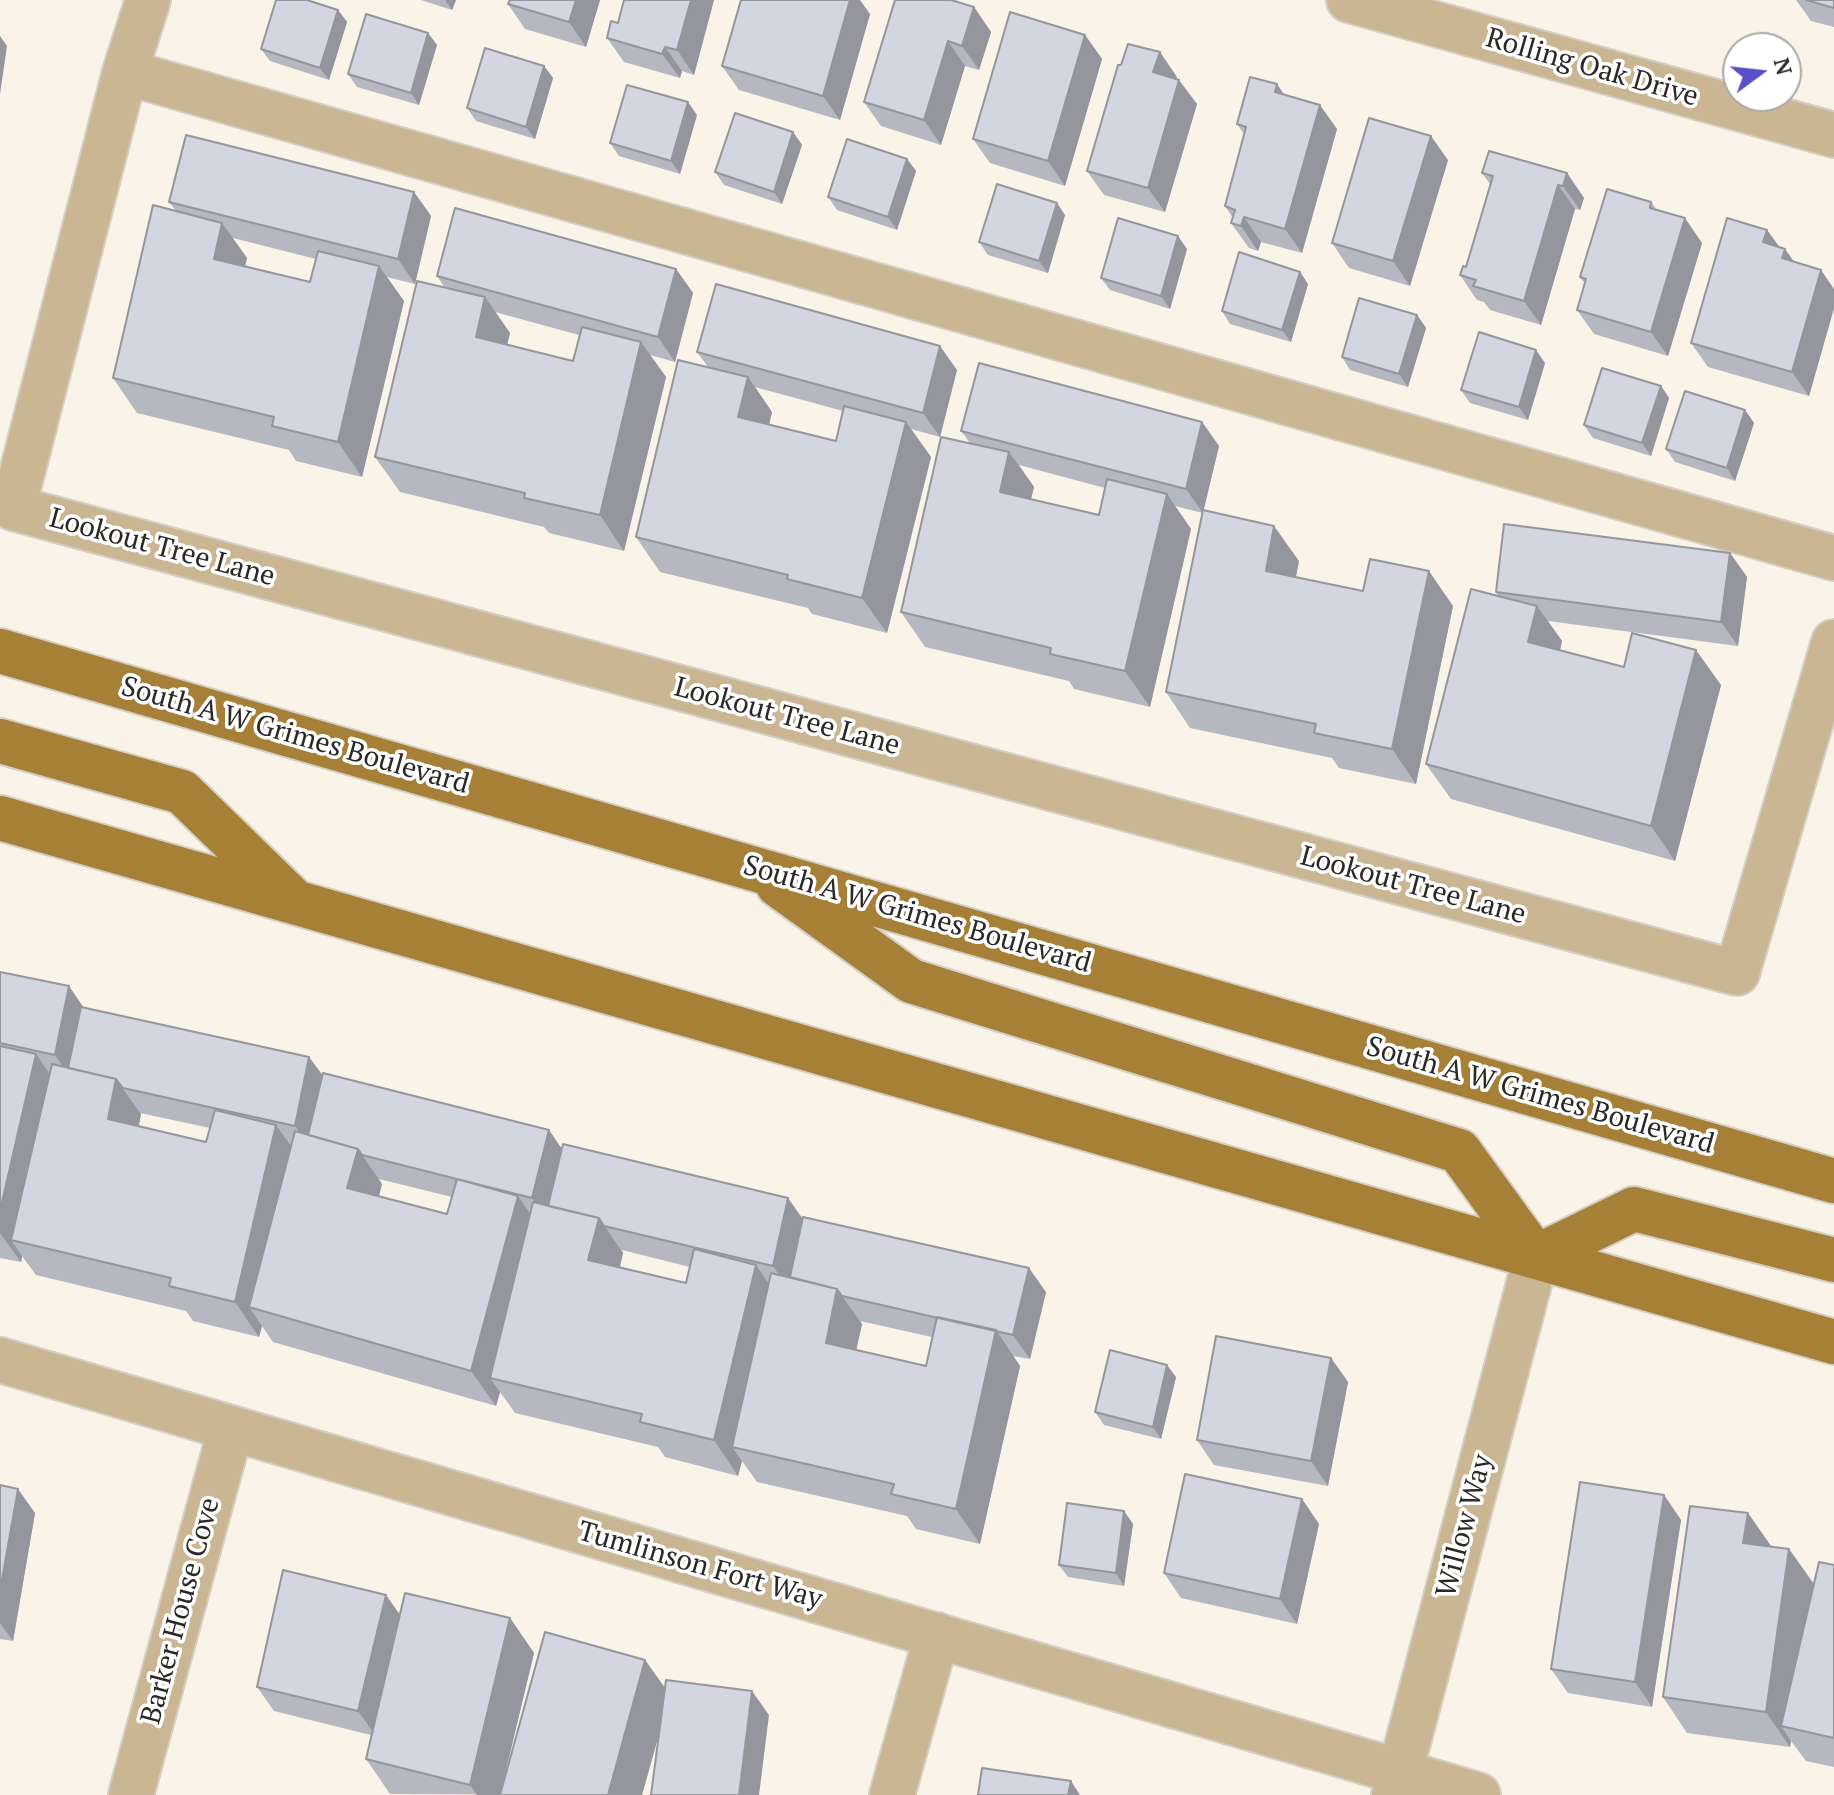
<!DOCTYPE html>
<html>
<head>
<meta charset="utf-8">
<style>
  body { margin:0 }
  #map { position:relative; width:1834px; height:1795px; overflow:hidden; background:#f9f3e8; font-family:"PT Serif",serif }
  canvas { display:block }
  .north { position:absolute; left:1722px; top:32px; width:80px; height:80px; box-sizing:border-box; background:#fff; border:2px solid #aaa9a8; border-radius:50%; rotate:75deg; font-size:22px; font-weight:700; line-height:32px; text-align:center; color:#2b2925 }
  .north::after { content:''; display:block; margin:auto; width:28px; height:36px; background:#5850c8; clip-path:polygon(50% 0,100% 100%,50% 72%,0 100%) }
</style>
</head>
<body>
<div id="map">
<canvas width="1834" height="1795"></canvas>
<div class="north">N</div>
</div>
<script>
const context = document.querySelector('canvas').getContext('2d');
context.lineJoin = 'round';
const poly = rows => new Path2D(rows.map(r => 'M' + r).join(''));
function strokePath(path, color, width, dash) { context.strokeStyle = color; context.lineWidth = width; context.lineCap = dash ? 'butt' : 'round'; context.setLineDash(dash || []); context.stroke(path); }
function fill(path, color) { context.fillStyle = color; context.fill(path, 'evenodd'); }
function drawText(font, color, halo, rows, align = 'center') {
  context.font = font + ' "PT Serif",serif'; context.lineWidth = 7; context.setLineDash([]); context.textBaseline = 'middle'; context.strokeStyle = halo; context.fillStyle = color; for (const [text, x, y, turn = 0] of rows) {
    context.save(); context.translate(x, y); context.rotate((+turn || 0) * Math.PI / 180); context.textAlign = isNaN(turn) ? turn : align; if (halo) context.strokeText(text, 0, 0); context.fillText(text, 0, 0); context.restore();
  }
}
const minor = poly([
  [148,0,125,72,13,508,1737,973,1834,642],
  [1349,0,1834,135],
  [125,72,1834,558],
  [0,1360,1478,1795],
  [131,1795,231,1428],
  [892,1795,937,1635],
  [1394,1795,1536,1257]
]);
const major = poly([
  [0,651,1834,1181],
  [0,741,182,792,291,898],
  [0,818,1834,1342],
  [778,885,911,981,1459,1151,1536,1257,1634,1209,1834,1260]
]);
strokePath(minor, '#d4cfc5', 48);
strokePath(major, '#d4cfc5', 48);
strokePath(minor, '#cab692', 44);
strokePath(major, '#a68037', 44);
fill(poly([
  [421,0,456,0,452,10],
  [600,0,586,47,525,29,508,4],
  [714,0,694,75,682,71,680,78,624,62,607,38,618,23],
  [1796,0,1834,0,1834,27,1811,21],
  [974,7,991,32,979,70,965,66,941,145,881,126,864,102],
  [338,10,347,22,329,80,270,61,261,49],
  [870,14,840,120,739,90,722,66],
  [428,33,437,45,419,105,357,87,348,74],
  [1085,35,1102,59,1065,186,990,163,973,139],
  [544,66,553,78,535,139,476,121,467,108],
  [1177,77,1176,79,1197,104,1165,212,1104,195,1087,171],
  [1284,95,1337,129,1302,253,1261,242,1258,251,1249,248,1231,223,1233,218,1225,206,1244,134,1237,124],
  [697,115,680,174,619,156,610,143],
  [793,132,802,145,782,204,724,185,715,172],
  [907,159,916,171,897,230,837,210,828,197],
  [1448,160,1410,286,1349,268,1332,243],
  [1482,173,1567,173,1584,198,1580,210,1575,209,1541,325,1490,310,1484,302,1477,300,1460,275,1466,267,1490,184],
  [414,192,431,216,415,284,387,277,404,301,362,477,296,461,289,450,137,413,113,378,176,211,169,202],
  [233,238,316,259,310,282,245,266,247,258],
  [1651,202,1657,210,1702,243,1668,356,1594,334,1577,310,1585,284,1580,277],
  [1065,215,1048,273,988,255,979,242],
  [1767,230,1779,247,1785,249,1794,262,1834,289,1834,308,1809,396,1708,367,1691,343],
  [1187,249,1170,309,1110,290,1101,278],
  [676,269,693,293,675,362,650,355,666,377,624,551,549,533,544,527,400,492,375,457,445,288,437,276],
  [495,312,579,335,573,361,507,345,510,333],
  [1300,272,1308,284,1291,342,1230,324,1222,311],
  [1417,315,1426,328,1408,387,1350,370,1342,357],
  [697,352,957,370,940,437,911,429,931,457,887,633,812,614,808,608,660,572,636,537,708,367],
  [755,387,843,411,836,441,769,425,772,412],
  [1545,363,1528,420,1470,403,1461,390],
  [1661,386,1669,398,1651,456,1593,438,1584,425],
  [1745,410,1754,423,1735,481,1675,462,1666,449],
  [1202,422,1219,446,1203,510,1299,561,1296,577,1363,591,1453,606,1416,784,1339,768,1332,758,1190,728,1166,692,1203,513,1175,506,1191,529,1150,707,1074,689,1069,681,925,647,901,612,970,443,961,431],
  [1019,465,1105,488,1099,515,1031,499,1034,487],
  [1730,553,1747,577,1738,646,1548,621,1562,641,1560,650,1624,667,1721,685,1675,861,1451,799,1426,764,1498,596,1496,592],
  [0,972,84,1007,323,1075,549,1130,561,1148,802,1218,1046,1292,1030,1359,1013,1356,1020,1366,980,1544,916,1529,907,1516,757,1482,742,1461,738,1476,665,1457,658,1447,515,1413,500,1392,496,1406,273,1342,262,1326,259,1337,193,1321,186,1311,36,1275,22,1256,21,1262,0,1258],
  [140,1113,210,1128,206,1142,139,1126,141,1114],
  [379,1179,452,1197,447,1214,379,1196,382,1184],
  [622,1250,690,1267,686,1283,620,1267,623,1253],
  [860,1321,932,1337,926,1366,856,1350,862,1324],
  [1331,1358,1348,1382,1328,1486,1214,1465,1197,1440],
  [1176,1377,1161,1439,1104,1425,1095,1412],
  [0,1485,35,1513,13,1641,0,1639],
  [1664,1495,1681,1520,1652,1707,1568,1693,1551,1669],
  [1302,1499,1319,1524,1297,1624,1181,1598,1164,1573],
  [1124,1511,1133,1524,1124,1586,1068,1577,1059,1565],
  [1748,1513,1771,1546,1789,1549,1813,1584,1834,1565,1834,1767,1806,1761,1791,1741,1790,1747,1687,1733,1663,1697],
  [400,1614,510,1618,534,1653,502,1786,645,1660,665,1688,769,1715,658,1737,642,1795,390,1794,366,1759,371,1735,274,1711,257,1687]
]), '#b5b7c1');
fill(poly([
  [445,0,456,0,452,10],
  [576,0,600,0,586,47,569,22],
  [691,0,714,0,694,75,677,50],
  [850,0,860,0,870,14,840,120,823,96],
  [974,7,991,32,979,70,962,46],
  [338,10,347,22,329,80,320,68],
  [428,33,437,45,419,105,411,93],
  [1085,35,1102,59,1065,186,1048,161],
  [0,36,7,46,0,94],
  [948,41,965,66,941,145,924,120],
  [665,47,682,71,680,78,662,54],
  [1160,52,1177,77,1171,97,1153,72],
  [544,66,553,78,535,139,526,127],
  [1179,80,1197,104,1165,212,1148,188],
  [1277,84,1294,109,1275,92],
  [688,102,697,115,680,174,671,161],
  [1320,105,1337,129,1302,253,1285,229],
  [793,132,802,145,782,204,774,192],
  [1431,136,1448,160,1410,286,1393,261],
  [907,159,916,171,897,230,888,217],
  [1567,173,1584,198,1580,210,1563,186],
  [1558,185,1575,209,1541,325,1524,301],
  [414,192,431,216,415,284,398,259],
  [1057,203,1065,215,1048,273,1039,261],
  [1244,217,1261,242,1258,251,1241,226],
  [1685,218,1702,243,1668,356,1651,332],
  [222,223,247,258,239,294,214,259],
  [1767,230,1784,253,1785,249,1802,273,1799,283,1763,242],
  [1178,236,1187,249,1170,309,1161,296],
  [379,266,404,301,362,477,338,442],
  [676,269,693,293,675,362,658,337],
  [1821,270,1834,289,1834,308,1809,396,1792,372],
  [1300,272,1308,284,1291,342,1282,330],
  [485,297,510,333,500,372,476,337],
  [1417,315,1426,328,1408,387,1399,374],
  [641,342,666,377,624,551,600,515],
  [940,346,957,370,940,437,923,413],
  [1536,350,1545,363,1528,420,1519,407],
  [748,377,772,412,763,452,738,417],
  [1661,386,1669,398,1651,456,1642,443],
  [1745,410,1754,423,1735,481,1727,468],
  [906,422,931,457,887,633,862,598],
  [1202,422,1219,446,1203,513,1186,489],
  [1009,452,1034,487,1024,527,1000,492],
  [1167,494,1191,529,1150,707,1125,671],
  [1274,526,1299,561,1290,606,1266,571],
  [1730,553,1747,577,1738,646,1721,622],
  [1429,571,1453,606,1416,784,1392,749],
  [1537,606,1562,641,1553,677,1528,642],
  [1696,650,1721,685,1675,861,1651,826],
  [69,986,86,1011,70,1077,55,1055],
  [36,1054,60,1089,11,1240,22,1256,21,1262,0,1233,0,1211],
  [309,1057,327,1081,312,1150,295,1126],
  [116,1079,141,1114,133,1154,108,1119],
  [276,1125,301,1160,249,1307,262,1326,259,1337,235,1302],
  [549,1130,566,1155,549,1222,532,1198],
  [358,1149,382,1184,372,1223,347,1188],
  [518,1196,542,1231,490,1378,500,1392,496,1406,471,1371],
  [788,1198,805,1222,790,1291,773,1266],
  [599,1218,623,1253,613,1295,588,1260],
  [756,1265,780,1300,732,1447,742,1461,738,1476,714,1440],
  [1029,1268,1046,1292,1030,1359,1013,1335],
  [837,1289,862,1324,850,1378,826,1343],
  [996,1330,1020,1366,980,1544,956,1509],
  [1331,1358,1348,1382,1328,1486,1311,1461],
  [1167,1365,1176,1377,1161,1439,1153,1427],
  [18,1489,35,1513,13,1641,0,1623,0,1591],
  [1664,1495,1681,1520,1652,1707,1635,1682],
  [1302,1499,1319,1524,1297,1624,1280,1599],
  [1124,1511,1133,1524,1124,1586,1116,1573],
  [1748,1513,1773,1549,1743,1543],
  [1789,1549,1814,1584,1781,1726,1791,1741,1790,1747,1766,1712],
  [386,1595,403,1619,376,1736,358,1711],
  [510,1618,534,1653,500,1795,477,1795,470,1785],
  [645,1660,670,1695,642,1795,608,1795],
  [752,1691,769,1715,759,1795,739,1795],
  [1071,1781,1080,1795,1068,1795]
]), '#94959d');
const building = poly([
  [276,0,307,0,338,10,320,68,261,49,276,0],
  [510,0,576,0,569,22,508,4,510,0],
  [624,0,691,0,677,50,665,47,662,54,607,38,611,21,618,23,624,0],
  [741,0,850,0,823,96,722,66,741,0],
  [895,0,951,0,974,7,962,46,948,41,924,120,864,102,895,0],
  [1806,0,1834,0,1834,8,1806,0],
  [1010,12,1085,35,1048,161,973,139,1010,12],
  [366,14,428,33,411,93,348,74,366,14],
  [1128,44,1160,52,1153,72,1179,80,1148,188,1087,171,1118,65,1121,65,1128,44],
  [485,48,544,66,526,127,467,108,485,48],
  [1250,77,1277,84,1275,92,1320,105,1285,229,1244,217,1241,226,1231,223,1235,210,1225,206,1246,127,1237,124,1250,77],
  [627,85,688,102,671,161,610,143,627,85],
  [735,113,793,132,774,192,715,172,735,113],
  [1369,118,1431,136,1393,261,1332,243,1369,118],
  [186,135,414,192,398,259,169,202,186,135],
  [847,139,907,159,888,217,828,197,847,139],
  [1489,151,1567,173,1563,186,1558,185,1524,301,1473,286,1476,280,1460,275,1463,266,1466,267,1493,176,1482,173,1489,151],
  [997,184,1057,203,1039,261,979,242,997,184],
  [1607,189,1651,202,1650,208,1685,218,1651,332,1577,310,1586,279,1580,277,1607,189],
  [153,205,222,223,214,259,310,282,318,251,379,266,338,442,272,426,274,417,113,378,153,205],
  [455,208,676,269,658,337,437,276,455,208],
  [1118,218,1178,236,1161,296,1101,278,1118,218],
  [1727,218,1767,230,1763,242,1785,249,1782,258,1821,270,1792,372,1691,343,1727,218],
  [1239,252,1300,272,1282,330,1222,311,1239,252],
  [417,281,485,297,476,337,573,361,582,327,641,342,600,515,524,498,525,493,375,457,417,281],
  [716,284,940,346,923,413,697,352,716,284],
  [1359,298,1417,315,1399,374,1342,357,1359,298],
  [1479,332,1536,350,1519,407,1461,390,1479,332],
  [678,360,748,377,738,417,836,441,844,406,906,422,862,598,787,579,788,575,636,537,678,360],
  [979,363,1202,422,1186,489,961,431,979,363],
  [1602,368,1661,386,1642,443,1584,425,1602,368],
  [1685,391,1745,410,1727,468,1666,449,1685,391],
  [941,437,1009,452,1000,492,1099,515,1107,479,1167,494,1125,671,1050,654,1051,648,901,612,941,437],
  [1203,510,1274,526,1266,571,1363,591,1370,559,1429,571,1392,749,1314,733,1316,724,1166,692,1203,510],
  [1504,524,1730,553,1721,622,1496,592,1504,524],
  [1471,589,1537,606,1528,642,1624,667,1632,633,1696,650,1651,826,1426,764,1471,589],
  [0,972,69,986,55,1055,0,1043,0,972],
  [81,1007,309,1057,295,1126,123,1088,116,1079,68,1068,81,1007],
  [0,1046,36,1054,0,1211,0,1046],
  [52,1064,116,1079,108,1119,206,1142,215,1110,276,1125,235,1302,169,1286,171,1278,11,1240,52,1064],
  [323,1073,549,1130,532,1198,362,1155,358,1149,308,1135,323,1073],
  [295,1131,358,1149,347,1188,447,1214,457,1179,518,1196,471,1371,249,1307,295,1131],
  [563,1144,788,1198,773,1266,604,1226,599,1218,548,1206,563,1144],
  [533,1202,599,1218,588,1260,686,1283,694,1249,756,1265,714,1440,640,1422,642,1414,490,1378,533,1202],
  [803,1217,1029,1268,1013,1335,842,1296,837,1289,790,1277,803,1217],
  [771,1273,837,1289,826,1343,926,1366,937,1317,996,1330,956,1509,891,1494,894,1484,732,1447,771,1273],
  [1216,1336,1331,1358,1311,1461,1197,1440,1216,1336],
  [1110,1350,1167,1365,1153,1427,1095,1412,1110,1350],
  [1185,1474,1302,1499,1280,1599,1164,1573,1185,1474],
  [1580,1482,1664,1495,1635,1682,1551,1669,1580,1482],
  [0,1485,18,1489,0,1591,0,1485],
  [1067,1503,1124,1511,1116,1573,1059,1565,1067,1503],
  [1690,1506,1748,1513,1743,1543,1789,1549,1766,1712,1663,1697,1690,1506],
  [1819,1562,1834,1565,1834,1738,1781,1726,1819,1562],
  [283,1570,386,1595,358,1711,257,1687,283,1570],
  [405,1593,510,1618,470,1785,366,1759,405,1593],
  [545,1632,645,1660,608,1795,500,1795,545,1632],
  [666,1680,752,1691,739,1795,651,1795,666,1680],
  [982,1768,1071,1781,1068,1795,978,1795,982,1768]
]);
fill(building, '#d3d5e0');
strokePath(building, '#94959d', 2);
drawText('28px', '#2b2925', '#fff', [
  ["Rolling Oak Drive",1592,68,16],
  ["Lookout Tree Lane",162,548,15],
  ["Lookout Tree Lane",787,717,15],
  ["South A W Grimes Boulevard",295,736,16],
  ["Lookout Tree Lane",1413,886,15],
  ["South A W Grimes Boulevard",917,915,16],
  ["South A W Grimes Boulevard",1540,1096,16],
  ["Willow Way",1465,1526,-75],
  ["Tumlinson Fort Way",700,1566,16],
  ["Barker House Cove",181,1611,-75]
]);
</script>
</body>
</html>
